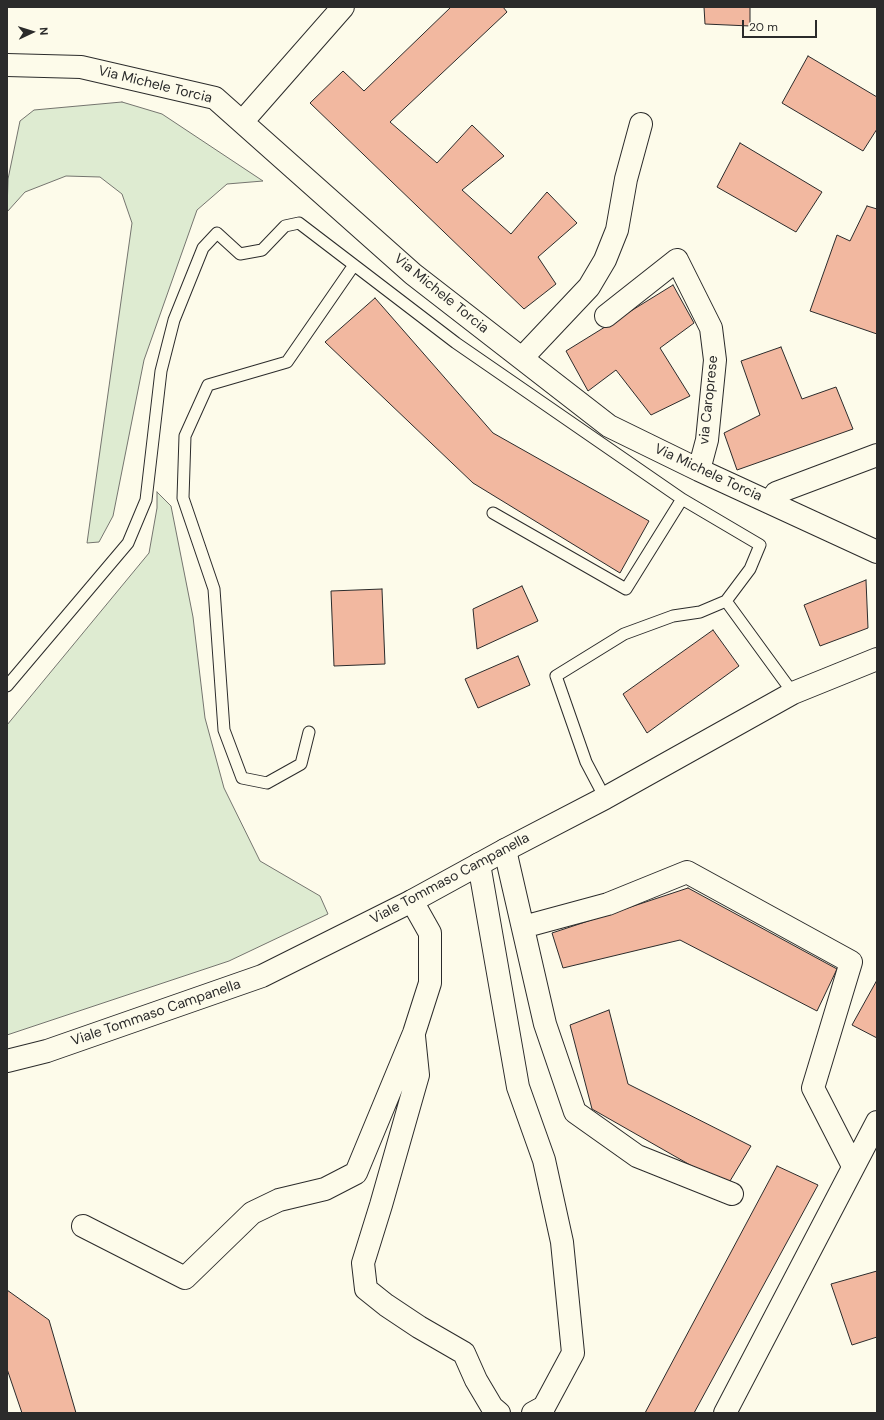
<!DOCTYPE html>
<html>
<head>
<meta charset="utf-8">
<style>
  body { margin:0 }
  #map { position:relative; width:884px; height:1420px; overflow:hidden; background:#fdfbea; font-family:"DM Sans",sans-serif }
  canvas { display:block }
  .frame { position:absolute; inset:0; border:8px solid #2b2b2b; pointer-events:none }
  .north { position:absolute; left:12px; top:12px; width:40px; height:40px; -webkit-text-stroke:3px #fdfbea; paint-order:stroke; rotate:86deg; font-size:11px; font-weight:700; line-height:16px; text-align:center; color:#2b2b2b }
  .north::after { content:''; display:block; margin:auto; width:14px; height:18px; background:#2b2b2b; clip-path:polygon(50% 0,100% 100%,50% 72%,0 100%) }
  .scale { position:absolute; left:742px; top:20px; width:75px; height:18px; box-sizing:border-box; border:2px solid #2b2b2b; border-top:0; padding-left:5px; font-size:12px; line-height:14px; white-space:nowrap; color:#2b2b2b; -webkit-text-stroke:3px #fdfbea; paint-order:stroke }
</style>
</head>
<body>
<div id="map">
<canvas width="884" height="1420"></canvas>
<div class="frame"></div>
<div class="north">N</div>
<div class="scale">20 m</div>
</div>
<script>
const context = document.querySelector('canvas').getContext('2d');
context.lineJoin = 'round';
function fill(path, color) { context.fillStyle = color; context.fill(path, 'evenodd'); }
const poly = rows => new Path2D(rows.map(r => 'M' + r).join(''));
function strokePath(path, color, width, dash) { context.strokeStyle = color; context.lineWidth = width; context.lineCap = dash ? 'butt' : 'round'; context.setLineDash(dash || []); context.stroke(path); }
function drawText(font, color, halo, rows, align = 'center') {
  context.font = font + ' "DM Sans",sans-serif'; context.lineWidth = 3; context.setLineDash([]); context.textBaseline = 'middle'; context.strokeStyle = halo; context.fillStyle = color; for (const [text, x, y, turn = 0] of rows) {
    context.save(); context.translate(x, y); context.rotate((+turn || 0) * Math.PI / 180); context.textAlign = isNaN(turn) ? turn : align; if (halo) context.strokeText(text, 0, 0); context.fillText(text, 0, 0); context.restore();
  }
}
const green = poly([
  [122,102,162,114,263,181,227,184,197,210,144,360,113,516,99,542,87,543,132,223,122,194,100,177,66,176,25,192,7,212,8,179,20,121,34,110,122,102],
  [157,492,171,506,193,617,205,718,224,788,260,861,320,896,328,914,229,961,7,1035,7,725,149,553,157,508,157,492]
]);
fill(green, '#deebd1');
strokePath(green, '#74746e', 1);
const building = poly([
  [451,7,503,7,507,12,390,122,437,163,472,125,504,156,462,190,511,234,547,192,577,223,538,257,556,284,524,309,310,103,343,71,364,91,451,7],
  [704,7,750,7,750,26,705,24,704,7],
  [808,56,877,97,877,129,863,151,782,103,808,56],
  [740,143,822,192,796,232,717,187,740,143],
  [867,206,877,209,877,334,810,311,837,235,850,241,867,206],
  [673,285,694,323,660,348,690,396,651,415,616,370,588,391,566,351,673,285],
  [375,298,493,433,649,521,620,573,473,483,325,342,375,298],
  [781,347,802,399,836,387,853,429,737,470,724,433,760,415,741,361,781,347],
  [866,580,868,628,820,646,804,605,866,580],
  [522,586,538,621,477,649,473,609,522,586],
  [382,589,385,664,334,666,331,591,382,589],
  [713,630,739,666,647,733,623,694,713,630],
  [518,656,530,685,478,708,465,679,518,656],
  [688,888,837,969,817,1011,680,940,563,968,552,933,688,888],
  [877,980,877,1038,852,1025,877,980],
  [609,1010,628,1084,751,1146,727,1186,592,1109,570,1025,609,1010],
  [777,1166,818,1185,694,1413,645,1413,777,1166],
  [877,1271,877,1337,852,1345,831,1284,877,1271],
  [7,1290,49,1320,76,1413,22,1413,7,1369,7,1290]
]);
fill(building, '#f2b8a0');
strokePath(building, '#2b2b2b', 1);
const service = poly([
  [493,513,626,589,682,499],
  [726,601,793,693],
  [7,686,128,543,146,500,161,371,174,320,203,248,217,233,240,254,262,250,285,226,299,223,354,265],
  [309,732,301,764,267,783,242,778,224,730,214,589,183,498,185,436,208,385,287,362,354,265,456,343,682,499,760,545,750,569,726,601,700,612,673,616,624,634,556,676,586,762,605,798]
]);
const minor = poly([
  [7,65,81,67,215,98,413,274,609,426,699,470,877,552],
  [242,122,343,7],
  [606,316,677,260,711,328,715,360,707,440,699,470],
  [522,358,589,287,605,260,617,230,626,179,641,124],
  [771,503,776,493,877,455],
  [505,850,545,1024,575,1112,637,1156,732,1194],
  [479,864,518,1087,544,1160,562,1242,573,1353,544,1407,533,1413],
  [523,927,608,904,687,872,851,962,813,1088,853,1166],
  [414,1036,418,1075,381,1205,363,1263,366,1289,386,1305,419,1327,464,1353,476,1380,492,1407,499,1413],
  [83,1226,185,1278,252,1213,279,1200,325,1189,356,1173,414,1033,430,983,430,933,412,901],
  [725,1413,877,1122]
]);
const tertiary = poly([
  [7,1061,47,1051,262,976,412,901,505,850,605,798,793,693,877,659]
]);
strokePath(service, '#2b2b2b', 13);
strokePath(minor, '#2b2b2b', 24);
strokePath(tertiary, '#2b2b2b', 24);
strokePath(service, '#fdfbea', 11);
strokePath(minor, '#fdfbea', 22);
strokePath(tertiary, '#fdfbea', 22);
drawText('14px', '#2b2b2b', '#fdfbea', [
  ["Via Michele Torcia",155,85,14],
  ["Via Michele Torcia",441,294,39],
  ["via Caroprese",709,400,-84],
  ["Via Michele Torcia",708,473,25],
  ["Viale Tommaso Campanella",450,879,-28],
  ["Viale Tommaso Campanella",156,1013,-19]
]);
</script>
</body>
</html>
